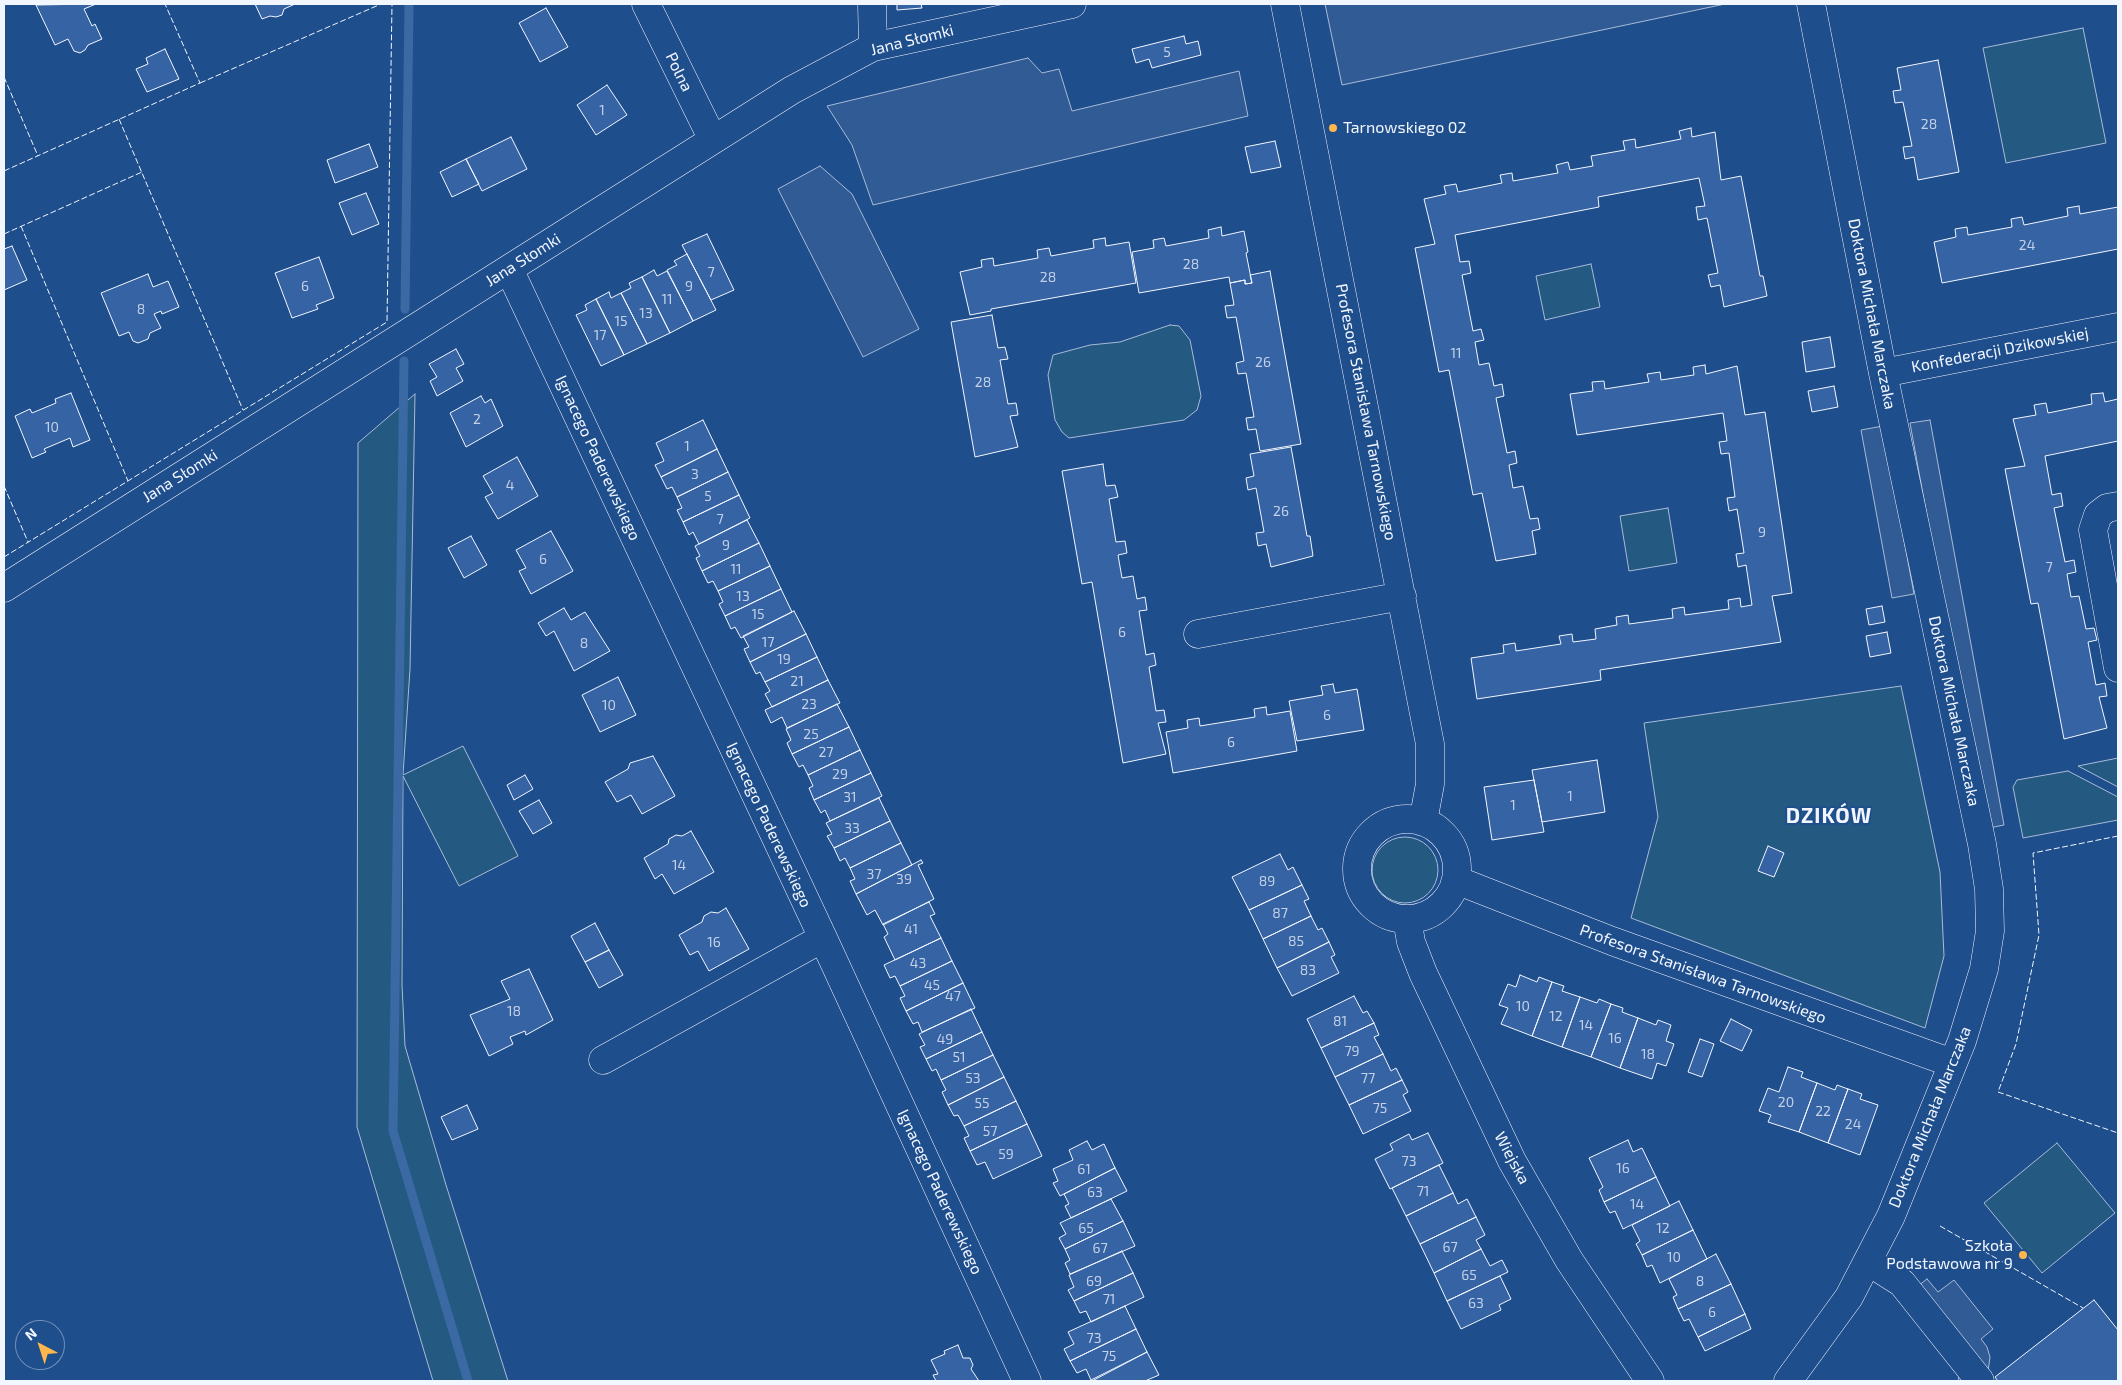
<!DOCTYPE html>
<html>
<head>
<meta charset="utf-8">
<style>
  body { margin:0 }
  #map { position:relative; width:2122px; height:1385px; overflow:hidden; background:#1f4e8c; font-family:"Exo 2",sans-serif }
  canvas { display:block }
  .frame { position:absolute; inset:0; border:5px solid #f2f6ff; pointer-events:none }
  .north { position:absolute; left:15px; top:1320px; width:50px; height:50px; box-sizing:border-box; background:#1f4e8c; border:1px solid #7391ba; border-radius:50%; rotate:320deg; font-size:14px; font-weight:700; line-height:20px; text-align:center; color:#f2f6ff }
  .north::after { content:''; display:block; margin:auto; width:18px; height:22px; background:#ffb74d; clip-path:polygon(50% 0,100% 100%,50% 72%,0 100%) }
</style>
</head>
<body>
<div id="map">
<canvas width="2122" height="1385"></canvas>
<div class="frame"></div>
<div class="north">N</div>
</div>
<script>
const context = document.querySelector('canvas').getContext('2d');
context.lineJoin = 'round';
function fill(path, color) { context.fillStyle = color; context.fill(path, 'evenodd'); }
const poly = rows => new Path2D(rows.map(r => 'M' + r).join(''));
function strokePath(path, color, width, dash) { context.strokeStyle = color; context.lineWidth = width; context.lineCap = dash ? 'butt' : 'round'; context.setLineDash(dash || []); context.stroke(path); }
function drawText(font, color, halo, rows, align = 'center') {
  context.font = font + ' "Exo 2",sans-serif'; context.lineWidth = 4; context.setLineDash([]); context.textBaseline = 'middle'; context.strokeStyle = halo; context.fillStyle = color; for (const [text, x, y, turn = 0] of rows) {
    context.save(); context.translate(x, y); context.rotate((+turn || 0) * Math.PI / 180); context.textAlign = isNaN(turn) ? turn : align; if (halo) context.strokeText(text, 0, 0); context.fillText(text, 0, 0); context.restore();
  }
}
const green = poly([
  [2083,28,2106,143,2006,163,1983,48,2083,28],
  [1591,264,1600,307,1545,320,1536,276,1591,264],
  [1170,325,1179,326,1190,340,1201,396,1197,410,1184,420,1069,438,1062,432,1055,420,1048,375,1053,355,1090,345,1120,342,1170,325],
  [415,394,410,669,403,775,463,746,518,856,459,886,403,776,402,985,405,1046,446,1185,508,1381,433,1381,357,1127,358,443,415,394],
  [1668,508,1677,563,1629,571,1620,516,1668,508],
  [1901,686,1940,872,1944,956,1925,1028,1631,918,1658,817,1644,723,1901,686],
  [2118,758,2118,787,2078,766,2118,758],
  [2068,771,2118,797,2118,820,2023,838,2013,787,2017,780,2068,771],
  '1372 870a33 33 0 1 1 66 0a33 33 0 1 1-66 0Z',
  [2057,1143,2115,1213,2042,1273,1984,1203,2057,1143]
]);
fill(green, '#245a82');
strokePath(green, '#a8bbd7', 1);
const parking = poly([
  [1325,4,1725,4,1342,85,1325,4],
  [1028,58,1042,73,1059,69,1072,111,1239,71,1248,116,873,205,852,145,827,106,1028,58],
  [820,166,852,194,919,329,863,357,778,189,820,166],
  [1930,420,2004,825,1984,829,1910,423,1930,420],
  [1883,426,1914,594,1892,598,1861,430,1883,426],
  [1927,1279,1938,1292,1954,1280,1993,1329,1981,1339,1987,1347,1990,1357,1987,1379,1988,1381,1958,1381,1961,1368,1908,1294,1927,1279]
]);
fill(parking, '#305b95');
strokePath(parking, '#a8bbd7', 1);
strokePath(poly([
  [405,309,409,4],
  [404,361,393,1131,468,1381]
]), '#3b69a3', 9);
const building = poly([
  [96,4,84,9,92,26,95,24,102,39,88,45,85,50,80,53,74,51,68,39,55,45,36,5,96,4],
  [255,4,295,4,284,9,282,15,276,17,270,16,262,19,255,4],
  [897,4,921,4,922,8,897,10,897,4],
  [546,8,568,47,540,62,519,23,546,8],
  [1184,36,1186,44,1198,41,1201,55,1152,68,1149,59,1136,63,1132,49,1184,36],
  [165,49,179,79,147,92,136,69,148,64,146,58,165,49],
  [1938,60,1959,172,1918,180,1914,157,1905,159,1903,147,1912,146,1903,102,1895,103,1893,91,1901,90,1897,68,1938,60],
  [607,85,627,115,596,135,577,105,607,85],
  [1691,128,1692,137,1715,132,1721,180,1741,176,1760,276,1763,276,1767,296,1724,307,1720,285,1711,287,1708,275,1718,273,1707,218,1698,220,1696,207,1705,206,1699,178,1598,197,1599,207,1455,235,1460,262,1469,261,1471,273,1462,275,1473,331,1481,329,1484,340,1475,342,1479,365,1489,363,1494,386,1502,384,1504,396,1496,398,1507,453,1515,451,1517,463,1509,465,1513,488,1523,486,1530,519,1538,518,1540,529,1532,531,1536,554,1496,561,1482,493,1473,495,1449,370,1439,372,1415,248,1435,244,1424,199,1446,194,1444,186,1456,184,1458,192,1502,183,1500,175,1512,173,1513,181,1558,173,1556,165,1568,162,1570,170,1593,166,1591,156,1625,150,1623,141,1635,139,1636,148,1681,139,1679,131,1691,128],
  [511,137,527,169,482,191,466,159,511,137],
  [1275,141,1281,167,1251,173,1245,147,1275,141],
  [369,144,378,167,335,183,327,160,369,144],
  [466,159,479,184,452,197,440,172,466,159],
  [366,193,379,224,352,235,339,203,366,193],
  [2079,206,2080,214,2118,207,2118,249,1942,283,1934,242,1956,237,1955,229,1967,227,1968,235,2012,227,2011,219,2022,217,2024,225,2068,216,2067,208,2079,206],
  [1221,227,1222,236,1244,231,1248,252,1246,253,1252,283,1245,284,1245,280,1230,283,1229,277,1139,293,1132,252,1154,248,1153,240,1164,238,1166,246,1209,238,1208,230,1221,227],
  [707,234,734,290,711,300,682,245,707,234],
  [1105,238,1106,246,1129,242,1136,283,991,309,991,311,970,315,960,272,982,267,981,260,993,258,994,266,1038,258,1037,250,1049,248,1051,256,1094,248,1093,240,1105,238],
  [12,246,27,280,4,290,4,249,12,246],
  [687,254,716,310,693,321,667,270,677,265,674,261,687,254],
  [319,257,334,298,316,305,318,309,292,318,275,273,319,257],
  [654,270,657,276,667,271,693,321,670,333,642,277,654,270],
  [1270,271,1301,444,1260,451,1256,429,1248,430,1246,418,1254,417,1246,373,1238,374,1236,363,1244,361,1236,317,1227,318,1225,306,1234,305,1230,283,1245,280,1245,284,1252,283,1250,275,1270,271],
  [148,274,153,287,168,281,179,307,162,314,161,311,154,314,161,328,150,333,148,339,138,343,133,341,129,332,119,336,101,293,148,274],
  [642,277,670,333,647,344,621,293,631,288,629,283,642,277],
  [609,292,611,298,621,293,647,344,624,355,596,299,609,292],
  [596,299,624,355,601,366,576,315,587,310,585,305,596,299],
  [992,315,998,348,1005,347,1008,359,1000,360,1008,404,1016,403,1018,415,1010,416,1018,447,975,457,951,322,992,315],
  [1830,337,1835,367,1806,372,1802,342,1830,337],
  [456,349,464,364,456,368,463,381,437,396,430,381,437,377,429,364,456,349],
  [1705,365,1706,374,1737,366,1745,415,1765,412,1792,593,1772,596,1781,642,1600,670,1601,680,1477,699,1471,658,1504,653,1503,645,1515,643,1516,651,1561,644,1559,636,1572,634,1573,642,1596,639,1595,629,1617,625,1616,617,1628,615,1629,624,1673,618,1672,609,1684,607,1685,615,1729,609,1728,600,1740,598,1741,607,1752,605,1746,565,1738,567,1736,554,1744,553,1737,509,1729,511,1727,498,1735,497,1729,453,1721,454,1719,442,1727,441,1723,413,1577,435,1570,394,1593,391,1592,382,1604,381,1605,389,1649,382,1647,374,1660,372,1661,380,1694,375,1693,367,1705,365],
  [1834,386,1838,407,1812,412,1808,391,1834,386],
  [71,393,90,440,73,447,70,438,44,449,46,452,32,458,15,416,30,409,32,413,56,403,55,399,71,393],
  [2103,393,2105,402,2118,399,2118,441,2045,456,2052,495,2061,493,2063,506,2054,508,2065,562,2074,560,2076,572,2067,574,2071,597,2079,596,2086,629,2094,628,2097,640,2088,642,2096,685,2105,683,2107,696,2099,697,2107,728,2064,739,2038,603,2031,604,2005,469,2025,466,2013,419,2036,415,2034,405,2046,403,2048,413,2092,404,2091,394,2103,393],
  [481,396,485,403,491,399,503,426,466,447,450,413,481,396],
  [703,420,717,449,661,477,655,465,664,461,656,443,703,420],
  [1291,447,1307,536,1310,536,1313,556,1271,567,1266,544,1258,546,1256,533,1264,532,1256,488,1248,490,1246,478,1254,476,1250,454,1291,447],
  [717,449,728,472,677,497,672,487,667,489,661,477,717,449],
  [517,457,538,496,498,519,485,497,493,493,483,476,517,457],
  [1103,464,1106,486,1115,485,1118,497,1109,499,1116,542,1125,541,1127,553,1118,555,1122,578,1133,576,1137,599,1145,597,1147,610,1139,611,1146,655,1154,653,1156,665,1149,667,1156,711,1164,710,1166,722,1158,723,1166,754,1123,763,1092,582,1082,584,1062,471,1103,464],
  [728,472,739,495,683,522,677,510,682,508,677,497,728,472],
  [739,495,750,518,699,544,693,532,689,535,683,522,739,495],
  [747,520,759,543,702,571,696,558,700,556,695,546,747,520],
  [551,531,573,571,531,594,519,571,526,568,516,550,551,531],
  [471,536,487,565,464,578,448,548,471,536],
  [759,543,770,566,718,591,713,581,708,583,702,571,759,543],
  [770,566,781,589,725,616,719,604,723,602,718,591,770,566],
  [781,589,792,612,741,638,735,627,731,629,725,616,781,589],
  [1882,606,1885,622,1869,625,1866,609,1882,606],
  [564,608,571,620,585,612,610,651,574,671,554,631,546,636,538,623,564,608],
  [794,611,806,634,750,662,744,649,749,647,743,636,794,611],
  [1887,632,1891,653,1870,657,1866,636,1887,632],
  [806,634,817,657,765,682,760,672,756,674,750,662,806,634],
  [817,657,828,680,772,707,765,694,770,691,765,682,817,657],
  [618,677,636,715,600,732,582,695,618,677],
  [828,680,840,703,787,728,782,717,771,723,765,710,828,680],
  [1333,684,1335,693,1357,689,1364,730,1297,741,1289,701,1323,695,1321,686,1333,684],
  [837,704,849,727,792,754,787,743,791,740,786,729,837,704],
  [1266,707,1267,715,1290,711,1297,751,1173,773,1166,732,1188,728,1187,720,1199,718,1200,726,1255,717,1254,709,1266,707],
  [849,727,860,750,808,775,803,765,799,767,792,754,849,727],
  [860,750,871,773,814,800,809,788,813,786,808,775,860,750],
  [653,756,675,796,642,814,631,795,617,802,605,782,628,769,630,763,653,756],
  [1597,760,1605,812,1542,822,1532,770,1597,760],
  [871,773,882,796,830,821,825,810,821,813,814,800,871,773],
  [525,775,533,789,514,800,507,785,525,775],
  [1534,780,1544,832,1492,840,1484,787,1534,780],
  [879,798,890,821,834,848,827,836,832,834,826,823,879,798],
  [539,800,552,823,533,834,519,811,539,800],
  [890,821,901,843,850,868,845,858,840,861,834,848,890,821],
  [691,831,714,872,674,894,662,874,655,879,644,858,668,844,669,839,676,835,682,836,691,831],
  [901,843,912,865,856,894,850,881,855,879,850,868,901,843],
  [1768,846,1784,853,1774,877,1758,871,1768,846],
  [1280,854,1288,870,1293,867,1302,885,1249,910,1232,877,1280,854],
  [921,860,923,863,918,865,934,899,883,925,875,910,867,915,856,894,921,860],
  [1302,885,1309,899,1304,901,1311,916,1263,939,1249,910,1302,885],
  [929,902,935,914,930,916,941,938,895,960,884,937,888,934,883,924,929,902],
  [726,908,749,949,709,971,698,951,690,955,679,935,702,922,704,916,711,912,718,913,726,908],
  [1311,916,1318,930,1322,928,1329,942,1277,968,1263,939,1311,916],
  [595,923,609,950,585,962,571,936,595,923],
  [941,938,952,961,900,986,895,976,890,978,884,965,941,938],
  [1329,942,1335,955,1331,957,1339,973,1292,996,1277,968,1329,942],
  [609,950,623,975,599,988,585,962,609,950],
  [952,961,963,983,906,1011,900,998,905,996,900,986,952,961],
  [529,969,553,1020,526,1035,525,1031,510,1037,513,1044,489,1056,470,1015,510,999,501,981,529,969],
  [1520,975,1537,982,1539,977,1552,982,1532,1036,1501,1024,1508,1008,1499,1005,1508,984,1516,987,1520,975],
  [1552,982,1564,986,1562,991,1580,997,1562,1047,1532,1036,1552,982],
  [963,983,975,1008,922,1032,918,1022,913,1024,906,1011,963,983],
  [1354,996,1363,1013,1367,1011,1374,1023,1321,1048,1307,1019,1354,996],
  [1580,997,1597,1003,1599,999,1611,1004,1591,1057,1562,1047,1580,997],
  [1611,1004,1623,1008,1622,1012,1638,1018,1620,1068,1591,1057,1611,1004],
  [971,1009,982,1032,926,1059,920,1047,925,1045,919,1034,971,1009],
  [1638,1018,1656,1025,1658,1020,1671,1025,1666,1041,1674,1044,1666,1066,1657,1063,1652,1079,1620,1068,1638,1018],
  [1731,1019,1752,1030,1742,1051,1720,1041,1731,1019],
  [1374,1023,1379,1035,1374,1037,1383,1054,1335,1077,1321,1048,1374,1023],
  [982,1032,993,1055,941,1080,936,1069,932,1071,926,1059,982,1032],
  [1700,1039,1714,1044,1702,1077,1688,1072,1700,1039],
  [1383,1054,1391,1071,1396,1068,1402,1080,1349,1105,1335,1077,1383,1054],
  [993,1055,1004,1077,948,1105,942,1092,946,1090,941,1080,993,1055],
  [1788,1067,1803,1072,1801,1077,1817,1083,1799,1132,1768,1122,1771,1115,1759,1111,1768,1088,1779,1092,1788,1067],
  [1004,1077,1016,1101,964,1126,958,1115,954,1116,948,1105,1004,1077],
  [1402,1080,1408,1092,1403,1095,1411,1111,1363,1134,1349,1105,1402,1080],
  [1817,1083,1835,1090,1837,1085,1848,1089,1828,1143,1799,1132,1817,1083],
  [1848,1089,1862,1094,1860,1099,1878,1105,1860,1155,1828,1143,1848,1089],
  [1016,1101,1027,1124,970,1151,964,1138,969,1136,964,1126,1016,1101],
  [467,1105,478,1129,452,1140,441,1117,467,1105],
  [1027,1124,1042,1156,993,1179,985,1162,977,1165,970,1151,1027,1124],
  [1428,1133,1443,1163,1390,1189,1375,1159,1393,1150,1390,1144,1409,1134,1412,1140,1428,1133],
  [1628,1140,1633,1152,1642,1148,1656,1177,1604,1202,1599,1190,1603,1187,1589,1158,1628,1140],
  [1087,1141,1092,1150,1104,1144,1115,1168,1060,1196,1053,1183,1058,1181,1053,1169,1073,1160,1069,1150,1087,1141],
  [1439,1165,1453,1193,1406,1216,1392,1188,1439,1165],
  [1115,1168,1127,1191,1071,1218,1065,1206,1069,1204,1064,1194,1115,1168],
  [1656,1177,1670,1206,1623,1229,1615,1211,1610,1213,1604,1202,1656,1177],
  [1453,1193,1458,1204,1467,1199,1476,1217,1420,1244,1406,1216,1453,1193],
  [1111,1199,1123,1221,1065,1249,1059,1238,1066,1234,1060,1223,1111,1199],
  [1679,1201,1693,1230,1642,1255,1636,1244,1640,1241,1632,1225,1679,1201],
  [1476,1217,1485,1235,1476,1240,1481,1249,1434,1273,1420,1244,1476,1217],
  [1123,1221,1135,1246,1070,1274,1065,1263,1070,1260,1065,1249,1123,1221],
  [1693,1230,1707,1259,1660,1283,1652,1265,1647,1267,1642,1255,1693,1230],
  [1481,1249,1490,1266,1502,1260,1508,1272,1447,1301,1434,1273,1481,1249],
  [1122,1251,1133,1273,1074,1301,1068,1290,1074,1287,1069,1275,1122,1251],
  [1716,1254,1731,1284,1678,1309,1673,1297,1677,1295,1669,1279,1716,1254],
  [1133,1273,1144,1297,1091,1322,1086,1311,1080,1313,1074,1301,1133,1273],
  [1500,1276,1511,1299,1499,1305,1501,1310,1461,1329,1447,1301,1500,1276],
  [1731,1284,1745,1314,1698,1337,1689,1319,1684,1321,1678,1309,1731,1284],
  [2094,1300,2118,1330,2118,1381,1998,1381,1995,1377,2094,1300],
  [1125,1306,1136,1329,1070,1361,1064,1349,1074,1344,1068,1332,1125,1306],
  [1745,1314,1751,1329,1705,1351,1698,1337,1745,1314],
  [1136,1329,1147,1352,1091,1380,1086,1369,1077,1373,1070,1361,1136,1329],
  [958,1345,963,1358,970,1358,973,1365,971,1369,979,1381,936,1381,933,1375,938,1374,931,1360,945,1354,944,1351,958,1345],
  [1147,1352,1159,1375,1145,1381,1092,1381,1147,1352]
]);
fill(building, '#3563a3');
strokePath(building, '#f2f6ff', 1);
const minor = poly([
  [646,4,713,140],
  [872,4,873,47],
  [1285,4,1430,744,1430,784,1423,822],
  [509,269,823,938,1027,1381],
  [1883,373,2118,327],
  [2118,506,2107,508,2098,515,2093,530,2118,668],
  [4,588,792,90,873,47,1072,4],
  [1198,634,1402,596],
  '1357 869a50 50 0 1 1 100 0a50 50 0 1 1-100 0Z',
  [1456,880,1612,941,1952,1063],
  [1407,919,1411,942,1423,973,1512,1161,1569,1260,1650,1381],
  [603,1060,823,938],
  [1869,1262,1902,1283,1980,1381],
  [1788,1381,1849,1297,1891,1216,1962,1041,1984,969,1990,931,1989,889,1982,844,1883,373,1811,4]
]);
strokePath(minor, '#f2f6ff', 29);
strokePath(minor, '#1f4e8c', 28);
strokePath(poly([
  [4,77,38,156],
  [200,83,381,4],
  [119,119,243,410],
  [4,171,200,83,165,4],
  [21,226,128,481],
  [4,234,142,172],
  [4,486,28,542],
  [4,557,387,322,392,4],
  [2118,836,2033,853,2039,935,2016,1044,1998,1092,2118,1133],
  [1940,1226,2083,1308]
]), '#f2f6ff', 1, [6, 2.5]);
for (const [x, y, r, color] of [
  [1333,128,5,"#ffb74d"],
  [2023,1255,5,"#ffb74d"]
]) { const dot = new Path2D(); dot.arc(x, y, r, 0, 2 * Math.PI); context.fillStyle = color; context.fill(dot); strokePath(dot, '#1f4e8c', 2); }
drawText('14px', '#c3d1e8', null, [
  ["5",1167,52],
  ["1",602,110],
  ["28",1929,124],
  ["24",2027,245],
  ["28",1191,264],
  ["7",711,272],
  ["28",1048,277],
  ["6",305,286],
  ["9",689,286],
  ["11",667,299],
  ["8",141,309],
  ["13",646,313],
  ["15",621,321],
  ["17",600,335],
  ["11",1456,353],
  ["26",1263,362],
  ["28",983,382],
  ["2",477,419],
  ["10",52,427],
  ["1",687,446],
  ["3",695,474],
  ["4",510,485],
  ["5",708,496],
  ["26",1281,511],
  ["7",720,519],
  ["9",1762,532],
  ["9",726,545],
  ["6",543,559],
  ["7",2049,567],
  ["11",736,569],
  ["13",743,596],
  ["15",758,614],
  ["6",1122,632],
  ["17",768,642],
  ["8",584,643],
  ["19",784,659],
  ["21",797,681],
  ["23",809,704],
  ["10",609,705],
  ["6",1327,715],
  ["25",811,734],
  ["6",1231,742],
  ["27",826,752],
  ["29",840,774],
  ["1",1570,796],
  ["31",850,797],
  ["1",1513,805],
  ["33",852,828],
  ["14",679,865],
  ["37",874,874],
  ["39",904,879],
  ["89",1267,881],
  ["87",1280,913],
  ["41",911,929],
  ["85",1296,941],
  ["16",714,942],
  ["43",918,963],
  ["83",1308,970],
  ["45",932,985],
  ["47",953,996],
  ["10",1523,1006],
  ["18",514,1011],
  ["12",1556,1016],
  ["81",1340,1021],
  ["14",1586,1025],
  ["16",1615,1038],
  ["49",945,1039],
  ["79",1352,1051],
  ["18",1648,1054],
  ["51",959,1057],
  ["53",973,1078],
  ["77",1368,1078],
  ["20",1786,1102],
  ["55",982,1103],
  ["75",1380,1108],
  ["22",1823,1111],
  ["24",1853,1124],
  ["57",990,1131],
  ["59",1006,1154],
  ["73",1409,1161],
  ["16",1623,1168],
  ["61",1084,1169],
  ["71",1423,1191],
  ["63",1095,1192],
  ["14",1637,1204],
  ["65",1086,1228],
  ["12",1663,1228],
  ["67",1450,1247],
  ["67",1100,1248],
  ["10",1674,1257],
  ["65",1469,1275],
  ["69",1094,1281],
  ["8",1700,1281],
  ["71",1109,1299],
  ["63",1476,1303],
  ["6",1712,1312],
  ["73",1094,1338],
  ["75",1109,1356]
]);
drawText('16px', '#f2f6ff', '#1f4e8c', [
  ["Jana Słomki",912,40,-14],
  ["Polna",679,72,64],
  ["Jana Słomki",523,260,-32],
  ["Doktora Michała Marczaka",1872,314,79],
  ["Konfederacji Dzikowskiej",2000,350,-11],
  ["Profesora Stanisława Tarnowskiego",1366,412,79],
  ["Ignacego Paderewskiego",598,458,65],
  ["Jana Słomki",180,476,-32],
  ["Doktora Michała Marczaka",1954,711,78],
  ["Ignacego Paderewskiego",769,825,65],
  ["Profesora Stanisława Tarnowskiego",1703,974,20],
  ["Doktora Michała Marczaka",1930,1117,-68],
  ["Wiejska",1512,1158,62],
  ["Ignacego Paderewskiego",940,1192,65]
]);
drawText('16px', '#f2f6ff', '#1f4e8c', [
  ["Tarnowskiego 02",1343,128],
  ["Szkoła",2013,1246,"right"],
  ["Podstawowa nr 9",2013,1264,"right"]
], 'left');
context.letterSpacing = '1px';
drawText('bold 21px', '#f2f6ff', '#1f4e8c', [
  ["DZIKÓW",1829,816]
]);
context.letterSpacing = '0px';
</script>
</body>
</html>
